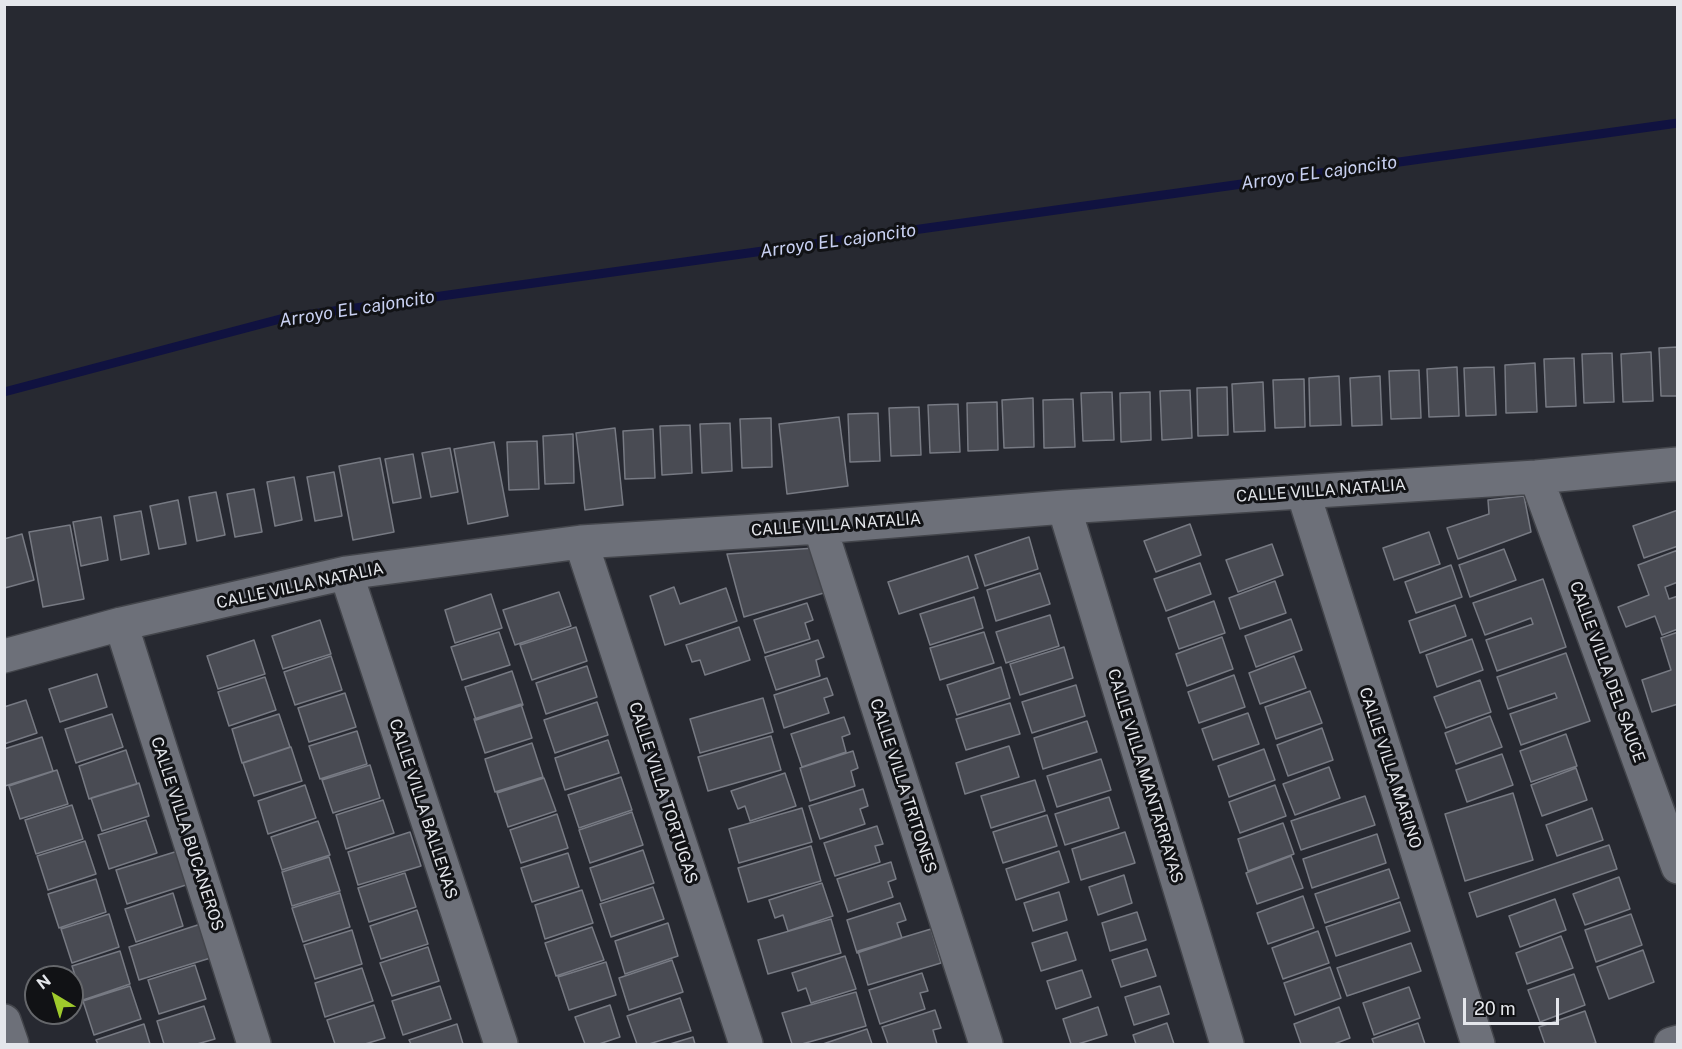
<!DOCTYPE html>
<html>
<head>
<meta charset="utf-8">
<style>
  body { margin:0 }
  #map { position:relative; width:1682px; height:1049px; overflow:hidden; background:#272931; font-family:"Public Sans",sans-serif }
  canvas { display:block }
  .frame { position:absolute; inset:0; border:6px solid #e4e6eb; pointer-events:none }
  .north { position:absolute; left:24px; top:965px; width:60px; height:60px; box-sizing:border-box; background:#111215; border:2px solid #65676b; border-radius:50%; rotate:322deg; font-size:16px; font-weight:700; line-height:24px; text-align:center; color:#e4e6eb }
  .north::after { content:''; display:block; margin:auto; width:21px; height:27px; background:#9fca2c; clip-path:polygon(50% 0,100% 100%,50% 72%,0 100%) }
  .scale { position:absolute; left:1463px; top:998px; width:96px; height:27px; box-sizing:border-box; border:3px solid #e4e6eb; border-top:0; padding-left:8px; font-size:18px; line-height:21px; white-space:nowrap; color:#e4e6eb; -webkit-text-stroke:4px #111215; paint-order:stroke }
</style>
</head>
<body>
<div id="map">
<canvas width="1682" height="1049"></canvas>
<div class="frame"></div>
<div class="north">N</div>
<div class="scale">20 m</div>
</div>
<script>
const context = document.querySelector('canvas').getContext('2d');
context.lineJoin = 'round';
const poly = rows => new Path2D(rows.map(r => 'M' + r).join(''));
function strokePath(path, color, width, dash) { context.strokeStyle = color; context.lineWidth = width; context.lineCap = dash ? 'butt' : 'round'; context.setLineDash(dash || []); context.stroke(path); }
function fill(path, color) { context.fillStyle = color; context.fill(path, 'evenodd'); }
function drawText(font, color, halo, rows, align = 'center') {
  context.font = font + ' "Public Sans",sans-serif'; context.lineWidth = 6; context.setLineDash([]); context.textBaseline = 'middle'; context.strokeStyle = halo; context.fillStyle = color; for (const [text, x, y, turn = 0] of rows) {
    context.save(); context.translate(x, y); context.rotate((+turn || 0) * Math.PI / 180); context.textAlign = isNaN(turn) ? turn : align; if (halo) context.strokeText(text, 0, 0); context.fillText(text, 0, 0); context.restore();
  }
}
strokePath(poly([
  [4,392,284,318,1678,123]
]), '#101240', 9);
const building = poly([
  [1678,347,1678,396,1661,396,1659,348,1678,347],
  [1651,352,1653,401,1623,402,1621,354,1651,352],
  [1612,353,1614,402,1584,403,1582,354,1612,353],
  [1574,358,1576,406,1546,407,1544,359,1574,358],
  [1535,363,1537,412,1506,413,1505,365,1535,363],
  [1457,367,1459,416,1429,417,1427,369,1457,367],
  [1494,367,1496,415,1466,416,1464,368,1494,367],
  [1419,370,1421,418,1391,419,1389,371,1419,370],
  [1339,376,1341,425,1310,426,1309,378,1339,376],
  [1380,376,1382,425,1352,426,1350,378,1380,376],
  [1304,379,1305,427,1275,428,1273,380,1304,379],
  [1263,382,1265,431,1234,432,1232,384,1263,382],
  [1227,387,1228,435,1198,436,1197,388,1227,387],
  [1190,390,1192,438,1162,440,1160,391,1190,390],
  [1112,392,1114,440,1083,441,1081,393,1112,392],
  [1150,392,1151,440,1121,442,1120,393,1150,392],
  [1033,398,1034,447,1004,448,1002,400,1033,398],
  [1073,399,1075,447,1044,448,1043,400,1073,399],
  [997,402,998,450,968,451,967,403,997,402],
  [958,404,960,452,930,453,928,405,958,404],
  [919,407,921,455,891,456,889,408,919,407],
  [878,413,880,461,850,462,848,414,878,413],
  [839,417,848,486,787,494,779,424,839,417],
  [771,418,772,467,742,468,740,419,771,418],
  [730,423,732,471,702,473,700,424,730,423],
  [690,425,692,473,662,475,660,426,690,425],
  [615,428,623,505,585,510,576,433,615,428],
  [653,429,655,478,625,479,623,431,653,429],
  [573,434,574,483,545,484,543,436,573,434],
  [537,441,539,489,509,490,507,442,537,441],
  [494,442,508,516,468,524,454,449,494,442],
  [450,448,458,492,431,497,422,453,450,448],
  [413,454,421,498,393,503,385,459,413,454],
  [380,458,394,532,353,540,339,466,380,458],
  [334,472,342,516,315,521,307,477,334,472],
  [294,477,302,520,275,526,267,482,294,477],
  [254,489,262,532,235,537,227,494,254,489],
  [216,492,225,535,197,541,189,497,216,492],
  [1524,496,1531,532,1458,559,1447,528,1489,514,1488,500,1524,496],
  [178,500,186,544,159,549,150,506,178,500],
  [1678,510,1678,546,1644,558,1633,526,1678,510],
  [141,511,149,554,121,560,114,516,141,511],
  [101,517,108,560,81,566,73,522,101,517],
  [1190,524,1201,555,1156,572,1144,541,1190,524],
  [70,525,84,599,43,607,29,532,70,525],
  [1429,532,1440,564,1394,580,1383,548,1429,532],
  [22,534,34,580,5,588,4,539,22,534],
  [1029,537,1038,569,985,586,975,555,1029,537],
  [1272,544,1283,575,1238,592,1226,560,1272,544],
  [815,548,827,592,744,617,727,554,815,548],
  [1504,549,1516,580,1470,597,1459,565,1504,549],
  [1678,550,1678,582,1665,587,1669,599,1678,596,1678,629,1662,635,1655,616,1626,627,1618,607,1649,595,1638,565,1678,550],
  [968,556,978,588,899,614,888,582,968,556],
  [1200,563,1211,594,1166,611,1154,579,1200,563],
  [1451,565,1462,597,1416,613,1405,582,1451,565],
  [1040,573,1050,604,996,621,987,590,1040,573],
  [1543,579,1566,647,1497,671,1486,640,1533,624,1531,618,1485,635,1473,603,1543,579],
  [1275,581,1286,613,1240,629,1229,598,1275,581],
  [674,587,680,604,726,588,737,621,665,645,650,596,674,587],
  [559,592,571,626,515,645,503,610,559,592],
  [491,594,502,628,455,643,445,610,491,594],
  [974,597,983,628,930,645,920,614,974,597],
  [1214,601,1225,633,1179,649,1168,618,1214,601],
  [807,603,813,620,805,623,810,639,765,653,754,620,807,603],
  [1455,605,1466,636,1420,653,1409,621,1455,605],
  [1050,615,1059,646,1006,663,996,632,1050,615],
  [1291,619,1302,650,1256,667,1245,636,1291,619],
  [320,620,331,654,283,669,272,636,320,620],
  [576,627,587,661,532,680,520,645,576,627],
  [739,627,750,660,705,675,700,660,692,662,686,645,739,627],
  [499,632,510,665,462,680,451,647,499,632],
  [984,632,994,663,940,680,930,648,984,632],
  [1678,632,1678,704,1652,712,1642,680,1671,670,1661,638,1678,632],
  [1222,637,1233,669,1187,686,1176,654,1222,637],
  [1472,639,1483,670,1437,687,1426,655,1472,639],
  [254,640,265,674,218,689,207,656,254,640],
  [818,640,824,657,816,660,820,676,776,690,765,657,818,640],
  [1064,647,1073,678,1020,695,1010,664,1064,647],
  [1566,653,1590,721,1521,745,1510,714,1557,698,1555,693,1508,709,1497,677,1566,653],
  [331,656,342,690,295,705,284,672,331,656],
  [1294,656,1306,688,1260,704,1249,673,1294,656],
  [587,666,597,697,546,714,536,683,587,666],
  [1001,667,1010,698,957,715,947,685,1001,667],
  [512,671,523,705,476,720,465,687,512,671],
  [97,674,107,707,60,722,49,689,97,674],
  [1234,675,1245,707,1199,723,1188,692,1234,675],
  [265,677,276,710,229,726,218,692,265,677],
  [827,678,833,695,824,698,829,713,784,728,774,695,827,678],
  [1480,680,1491,712,1446,728,1434,697,1480,680],
  [1076,685,1085,716,1032,733,1022,702,1076,685],
  [1310,691,1322,723,1276,739,1265,707,1310,691],
  [345,693,356,727,309,742,298,708,345,693],
  [763,698,773,732,700,753,690,719,763,698],
  [26,700,37,733,4,744,4,707,26,700],
  [597,702,608,735,555,753,544,720,597,702],
  [1010,703,1020,734,966,750,956,719,1010,703],
  [521,704,532,738,485,753,474,719,521,704],
  [1248,713,1259,744,1213,760,1202,729,1248,713],
  [112,714,123,747,76,763,65,729,112,714],
  [279,714,290,747,242,763,232,729,279,714],
  [1490,716,1502,747,1456,764,1445,733,1490,716],
  [844,717,850,734,842,737,846,752,802,767,791,734,844,717],
  [1087,721,1097,752,1043,769,1034,738,1087,721],
  [1322,728,1333,760,1288,776,1277,745,1322,728],
  [357,731,367,764,320,779,309,746,357,731],
  [1566,734,1577,766,1531,782,1520,751,1566,734],
  [771,736,781,770,708,791,698,757,771,736],
  [42,737,53,771,5,786,4,749,42,737],
  [608,740,619,773,565,790,555,758,608,740],
  [532,743,543,777,495,792,485,759,532,743],
  [1009,746,1019,777,965,794,956,763,1009,746],
  [291,747,302,781,254,796,243,763,291,747],
  [1264,749,1275,780,1229,797,1218,766,1264,749],
  [126,750,137,784,89,799,79,766,126,750],
  [853,751,858,768,851,771,855,786,810,801,800,768,853,751],
  [1502,754,1513,785,1467,802,1456,770,1502,754],
  [1101,759,1111,790,1057,807,1047,776,1101,759],
  [370,765,380,798,333,813,322,780,370,765],
  [1329,767,1340,798,1295,815,1283,784,1329,767],
  [1576,768,1587,800,1542,816,1531,785,1576,768],
  [57,770,68,804,20,819,9,786,57,770],
  [785,773,796,806,750,821,745,806,738,809,731,791,785,773],
  [621,777,632,810,579,828,568,795,621,777],
  [544,778,556,811,508,827,497,793,544,778],
  [1035,780,1045,811,991,828,981,796,1035,780],
  [139,783,149,816,102,831,91,798,139,783],
  [305,785,316,818,268,834,258,801,305,785],
  [1275,785,1286,816,1240,833,1229,802,1275,785],
  [863,789,868,806,860,809,865,824,820,839,809,806,863,789],
  [1513,793,1533,860,1465,881,1445,814,1513,793],
  [1365,796,1375,825,1301,850,1291,821,1365,796],
  [1109,797,1119,828,1065,845,1055,814,1109,797],
  [383,800,394,833,346,849,336,815,383,800],
  [72,805,83,839,36,854,25,820,72,805],
  [802,808,812,842,739,863,729,829,802,808],
  [1592,808,1603,840,1557,856,1546,825,1592,808],
  [632,812,643,845,590,863,579,830,632,812],
  [557,814,568,848,521,863,510,830,557,814],
  [1047,815,1057,846,1003,863,993,832,1047,815],
  [146,820,157,853,109,869,98,835,146,820],
  [318,821,330,855,282,870,271,837,318,821],
  [1283,823,1294,854,1248,871,1238,839,1283,823],
  [877,826,883,844,875,846,880,862,835,876,824,843,877,826],
  [410,832,421,866,358,885,348,852,410,832],
  [1125,832,1135,863,1081,880,1072,849,1125,832],
  [1377,834,1386,863,1312,888,1303,859,1377,834],
  [85,841,96,874,48,890,37,856,85,841],
  [1609,845,1617,869,1477,917,1469,893,1609,845],
  [811,846,821,881,748,902,738,868,811,846],
  [643,850,654,883,601,901,590,868,643,850],
  [178,851,189,884,127,904,116,870,178,851],
  [1059,851,1069,882,1016,900,1006,869,1059,851],
  [568,853,579,887,532,902,521,868,568,853],
  [1291,856,1303,888,1257,904,1246,873,1291,856],
  [329,857,340,891,292,906,282,872,329,857],
  [891,862,896,879,888,882,893,897,848,912,837,879,891,862],
  [1389,869,1399,898,1325,923,1315,894,1389,869],
  [405,873,416,907,369,922,358,888,405,873],
  [1124,875,1132,903,1098,915,1089,887,1124,875],
  [1619,877,1630,909,1585,925,1573,894,1619,877],
  [96,879,106,912,59,928,48,894,96,879],
  [822,883,833,916,788,931,783,915,775,918,769,900,822,883],
  [653,887,664,919,611,937,600,904,653,887],
  [582,890,593,923,545,939,535,905,582,890],
  [1059,892,1067,920,1033,931,1024,903,1059,892],
  [173,893,183,926,136,942,125,909,173,893],
  [340,893,350,927,303,942,292,908,340,893],
  [1303,896,1314,928,1268,944,1257,913,1303,896],
  [1555,899,1566,930,1520,947,1509,916,1555,899],
  [1400,902,1410,931,1336,956,1326,927,1400,902],
  [900,903,906,920,897,923,902,938,857,953,847,920,900,903],
  [417,910,428,944,381,959,370,926,417,910],
  [1137,912,1146,940,1110,951,1102,923,1137,912],
  [109,914,119,947,72,963,61,929,109,914],
  [1631,914,1642,945,1596,962,1585,930,1631,914],
  [831,919,841,953,768,974,758,940,831,919],
  [207,922,217,956,139,980,129,947,207,922],
  [668,923,678,956,625,974,615,941,668,923],
  [592,927,604,960,556,976,545,943,592,927],
  [931,929,941,963,868,985,858,951,931,929],
  [352,930,362,964,315,979,304,945,352,930],
  [1318,931,1329,963,1283,979,1272,948,1318,931],
  [1067,932,1076,960,1041,971,1032,943,1067,932],
  [1561,936,1573,968,1527,984,1516,953,1561,936],
  [1411,943,1421,971,1347,996,1337,968,1411,943],
  [428,947,439,981,392,996,380,963,428,947],
  [1147,949,1156,976,1121,987,1112,960,1147,949],
  [1643,950,1654,982,1609,999,1597,967,1643,950],
  [120,951,130,984,83,1000,72,966,120,951],
  [845,956,856,989,811,1003,806,988,798,991,792,973,845,956],
  [672,960,683,992,629,1010,619,978,672,960],
  [606,962,616,995,569,1010,558,977,606,962],
  [195,965,206,999,159,1014,148,980,195,965],
  [1330,967,1341,998,1295,1015,1284,983,1330,967],
  [362,968,373,1001,325,1017,315,983,362,968],
  [1082,970,1091,997,1056,1009,1047,981,1082,970],
  [922,973,928,991,920,993,925,1009,880,1024,869,990,922,973],
  [1574,974,1585,1005,1540,1022,1528,990,1574,974],
  [130,986,141,1019,94,1035,83,1001,130,986],
  [440,986,451,1019,403,1035,392,1001,440,986],
  [1160,986,1169,1014,1134,1025,1125,997,1160,986],
  [1409,987,1420,1018,1374,1035,1363,1003,1409,987],
  [856,992,866,1026,802,1044,792,1044,782,1013,856,992],
  [680,998,691,1031,649,1044,637,1044,627,1016,680,998],
  [374,1005,385,1038,365,1044,335,1044,327,1020,374,1005],
  [610,1005,620,1037,599,1044,585,1044,575,1017,610,1005],
  [204,1006,215,1039,197,1044,164,1044,157,1021,204,1006],
  [1098,1007,1107,1035,1078,1044,1071,1044,1063,1019,1098,1007],
  [1339,1007,1350,1038,1334,1044,1301,1044,1294,1024,1339,1007],
  [935,1010,941,1028,933,1030,937,1044,888,1044,882,1027,935,1010],
  [1585,1011,1596,1043,1591,1044,1545,1044,1539,1027,1585,1011],
  [1167,1023,1174,1044,1136,1044,1133,1035,1167,1023],
  [1418,1023,1425,1044,1374,1044,1372,1039,1418,1023],
  [144,1024,150,1044,98,1044,96,1040,144,1024],
  [457,1024,463,1044,411,1044,409,1040,457,1024],
  [867,1029,872,1044,823,1044,867,1029],
  [693,1037,695,1044,670,1044,693,1037]
]);
fill(building, '#494b53');
strokePath(building, '#777a83', 1.5);
const minor = poly([
  [1536,477,1678,867],
  [1303,492,1478,1044],
  [1064,507,1227,1044],
  [820,527,986,1044],
  [581,542,746,1044],
  [346,573,501,1044],
  [121,624,254,1044],
  [4,656,121,624,346,573,581,542,820,527,1064,507,1536,477,1678,464],
  [4,1021,12,1044],
  [1671,1044,1678,1042]
]);
strokePath(minor, '#43454b', 36);
strokePath(minor, '#6d7079', 33);
drawText('16px', '#e4e6eb', '#111215', [
  ["CALLE VILLA NATALIA",1321,491,-4],
  ["CALLE VILLA NATALIA",836,525,-4],
  ["CALLE VILLA NATALIA",300,586,-12],
  ["CALLE VILLA DEL SAUCE",1607,672,70],
  ["CALLE VILLA MARINO",1390,768,72],
  ["CALLE VILLA MANTARRAYAS",1145,776,73],
  ["CALLE VILLA TRITONES",903,786,72],
  ["CALLE VILLA TORTUGAS",663,793,72],
  ["CALLE VILLA BALLENAS",423,809,72],
  ["CALLE VILLA BUCANEROS",187,834,72]
]);
drawText('italic 18px', '#c9d1f2', '#111215', [
  ["Arroyo EL cajoncito",1319,173,-8],
  ["Arroyo EL cajoncito",838,241,-8],
  ["Arroyo EL cajoncito",357,309,-9]
]);
</script>
</body>
</html>
